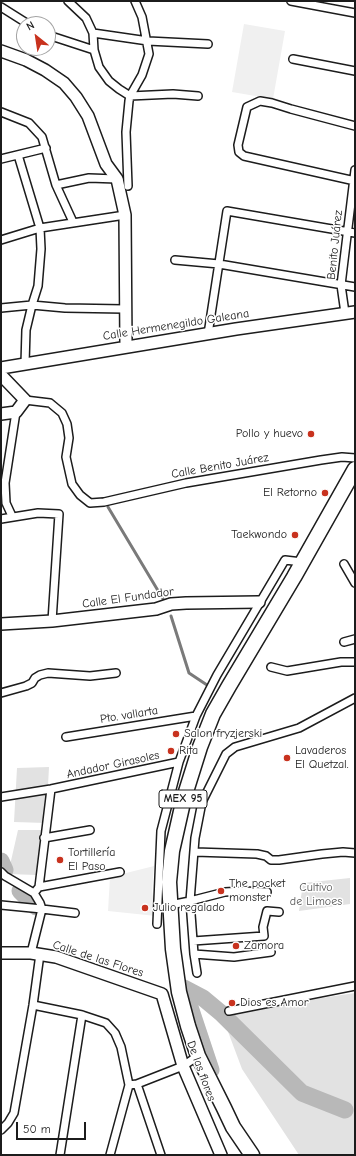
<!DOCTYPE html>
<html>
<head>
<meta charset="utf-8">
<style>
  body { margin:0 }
  #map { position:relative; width:356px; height:1156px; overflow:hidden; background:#fff; font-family:"Comic Neue",sans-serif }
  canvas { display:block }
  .frame { position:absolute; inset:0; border:2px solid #1c1c1c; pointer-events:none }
  .north { position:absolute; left:16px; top:16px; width:40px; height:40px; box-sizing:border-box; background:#fff; border:1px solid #a4a4a4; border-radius:50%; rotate:330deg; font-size:11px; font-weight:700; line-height:16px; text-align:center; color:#1c1c1c }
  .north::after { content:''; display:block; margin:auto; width:14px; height:18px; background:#c8321e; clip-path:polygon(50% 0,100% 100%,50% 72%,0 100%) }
  .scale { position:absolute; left:16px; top:1122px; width:70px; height:18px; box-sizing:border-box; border:2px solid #1c1c1c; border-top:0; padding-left:5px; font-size:12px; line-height:14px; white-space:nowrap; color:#1c1c1c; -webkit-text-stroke:3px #fff; paint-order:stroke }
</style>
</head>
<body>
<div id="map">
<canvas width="356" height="1156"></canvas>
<div class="frame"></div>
<div class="north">N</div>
<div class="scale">50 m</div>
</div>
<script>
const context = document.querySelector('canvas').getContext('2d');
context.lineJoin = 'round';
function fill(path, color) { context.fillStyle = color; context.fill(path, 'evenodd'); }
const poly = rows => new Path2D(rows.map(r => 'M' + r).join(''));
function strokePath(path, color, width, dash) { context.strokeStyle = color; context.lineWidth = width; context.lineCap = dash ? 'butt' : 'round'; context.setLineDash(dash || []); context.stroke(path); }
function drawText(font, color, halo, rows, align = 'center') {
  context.font = font + ' "Comic Neue",sans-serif'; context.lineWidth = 3; context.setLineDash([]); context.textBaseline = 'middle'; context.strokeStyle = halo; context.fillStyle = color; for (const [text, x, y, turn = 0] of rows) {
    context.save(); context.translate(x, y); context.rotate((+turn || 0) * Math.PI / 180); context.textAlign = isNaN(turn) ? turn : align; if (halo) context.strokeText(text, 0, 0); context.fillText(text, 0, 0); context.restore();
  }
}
fill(poly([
  [244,24,285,31,273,99,232,92],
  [154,866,152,891,156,916,108,911,110,877]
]), '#f0f0f0');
fill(poly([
  [49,767,46,823,14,822,17,768],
  [18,830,44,830,37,875,8,874],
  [350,878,350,904,299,911,303,883],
  [355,993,355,1155,299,1155,242,1069,221,1013]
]), '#e2e2e2');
strokePath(poly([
  [108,507,163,599],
  [171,616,189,673,207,685]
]), '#7a7a7a', 3);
strokePath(poly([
  [1,861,5,870],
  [20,891,36,907],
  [184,988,203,998,221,1013,302,1093,345,1110],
  [185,992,211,1070]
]), '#b8b8b8', 17);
const street = poly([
  [68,1,86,18,93,33,94,50,99,67,109,81,119,89,130,96,173,94,198,96],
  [291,1,355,13],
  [1,7,28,24],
  [93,33,148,41,208,44],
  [48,35,94,50],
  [293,59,355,71],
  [1,112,29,123,42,137,56,185,73,222],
  [355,126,291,109,272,103,260,101,247,107,238,145,239,152,244,156,355,181],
  [18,155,40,228,41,249,38,286,32,305,26,330,25,364],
  [1,159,46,148],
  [56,185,89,178,117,179,119,180],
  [128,186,126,132,129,101,130,96,142,75,149,54,142,17,135,1],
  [1,240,40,228,125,215],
  [175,260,219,264,355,287],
  [1,308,32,305,65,308,124,309],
  [345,313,341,285,355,170],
  [208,334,227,211,355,233],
  [25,400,50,403,62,413,67,424,69,438,66,457,72,484,80,495,90,503,104,502,186,483,321,460,342,457,355,458],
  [12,516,6,503,5,483,16,412],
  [1,519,38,513,59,514,52,621],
  [344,564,355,583],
  [344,642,355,639],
  [271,667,287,671,341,662,355,662],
  [1,693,26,686,32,683,35,678,40,675,48,673,90,676,116,673],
  [66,737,196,716],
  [1,797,51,789,179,762],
  [44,838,90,830],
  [195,852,257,854,266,856,271,860,279,860,322,854,343,852,355,853],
  [1,872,5,876,34,893,40,903,42,909,75,913],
  [39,887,120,872],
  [34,893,39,887,51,789],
  [1,905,42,909,31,953],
  [170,905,190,901,225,892,242,891,267,892],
  [157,924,161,831,179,762,196,716,217,675,285,560,302,562],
  [193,941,264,936,263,927,267,911,279,912],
  [194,954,234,957,271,952],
  [197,973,194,954,190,901,195,838,202,802,226,754,235,747,299,728,355,698],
  [33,1005,82,1015,106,1023,115,1033,121,1047,129,1085,110,1155],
  [229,1011,355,986],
  [137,1084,161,1155],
  [129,1085,137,1084,183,1066,198,1056],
  [1,1130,8,1123,14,1113,33,1005,40,954],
  [60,1155,82,1015]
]);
const secondary = poly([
  [1,51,26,60,45,70,64,83,76,97,88,116,106,164,117,179,125,215,126,346],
  [1,368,236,329,355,312],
  [1,375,25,400,16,412,1,414],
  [1,624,52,621,156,609,171,604,186,603,259,602],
  [1,953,31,953,56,957,162,994,183,1066,221,1155]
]);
const highway = poly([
  [252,1155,233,1127,224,1108,198,1056,188,1026,179,992,173,949,169,882,172,851,184,798,200,747,213,714,229,686,294,577,355,469]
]);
strokePath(street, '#1c1c1c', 10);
strokePath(secondary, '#1c1c1c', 14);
strokePath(highway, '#1c1c1c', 17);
strokePath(street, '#fff', 7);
strokePath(secondary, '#fff', 11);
strokePath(highway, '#fff', 14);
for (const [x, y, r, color] of [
  [311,434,4,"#c8321e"],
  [325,493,4,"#c8321e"],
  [295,535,4,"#c8321e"],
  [176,734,4,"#c8321e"],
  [171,751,4,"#c8321e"],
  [287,758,4,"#c8321e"],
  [60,860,4,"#c8321e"],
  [221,891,4,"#c8321e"],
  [145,908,4,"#c8321e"],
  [236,946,4,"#c8321e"],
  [232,1003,4,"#c8321e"]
]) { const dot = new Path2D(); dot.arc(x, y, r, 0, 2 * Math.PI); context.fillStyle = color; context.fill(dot); strokePath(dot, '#fff', 1.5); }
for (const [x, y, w] of [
  [183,799,48]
]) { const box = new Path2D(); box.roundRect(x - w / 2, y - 9, w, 18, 3); context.fillStyle = '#fff'; context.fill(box); strokePath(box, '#1c1c1c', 1); }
drawText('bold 11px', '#1c1c1c', null, [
  ["MEX 95",183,799]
]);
drawText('12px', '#1c1c1c', '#fff', [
  ["Benito Juárez",335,245,-84],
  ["Calle Hermenegildo Galeana",176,325,-9],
  ["Calle Benito Juárez",220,466,-10],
  ["Calle El Fundador",128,598,-8],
  ["Pto. vallarta",129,715,-9],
  ["Andador Girasoles",113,765,-12],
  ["Calle de las Flores",98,959,18],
  ["De las flores",201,1071,70]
]);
drawText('12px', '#1c1c1c', '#fff', [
  ["Pollo y huevo",303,434,"right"],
  ["El Retorno",317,493,"right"],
  ["Taekwondo",287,535,"right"],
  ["Salon fryzjerski",184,734],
  ["Rita",179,751],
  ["Lavaderos",295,751],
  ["El Quetzal.",295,765],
  ["Tortillería",68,853],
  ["El Paso",68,867],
  ["The pocket",229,884],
  ["monster",229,898],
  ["Julio regalado",153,908],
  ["Zamora",244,946],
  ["Dios es Amor",240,1003]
], 'left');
drawText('12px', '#575757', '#fff', [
  ["Cultivo",316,888],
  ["de Limoes",316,902]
]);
</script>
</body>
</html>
